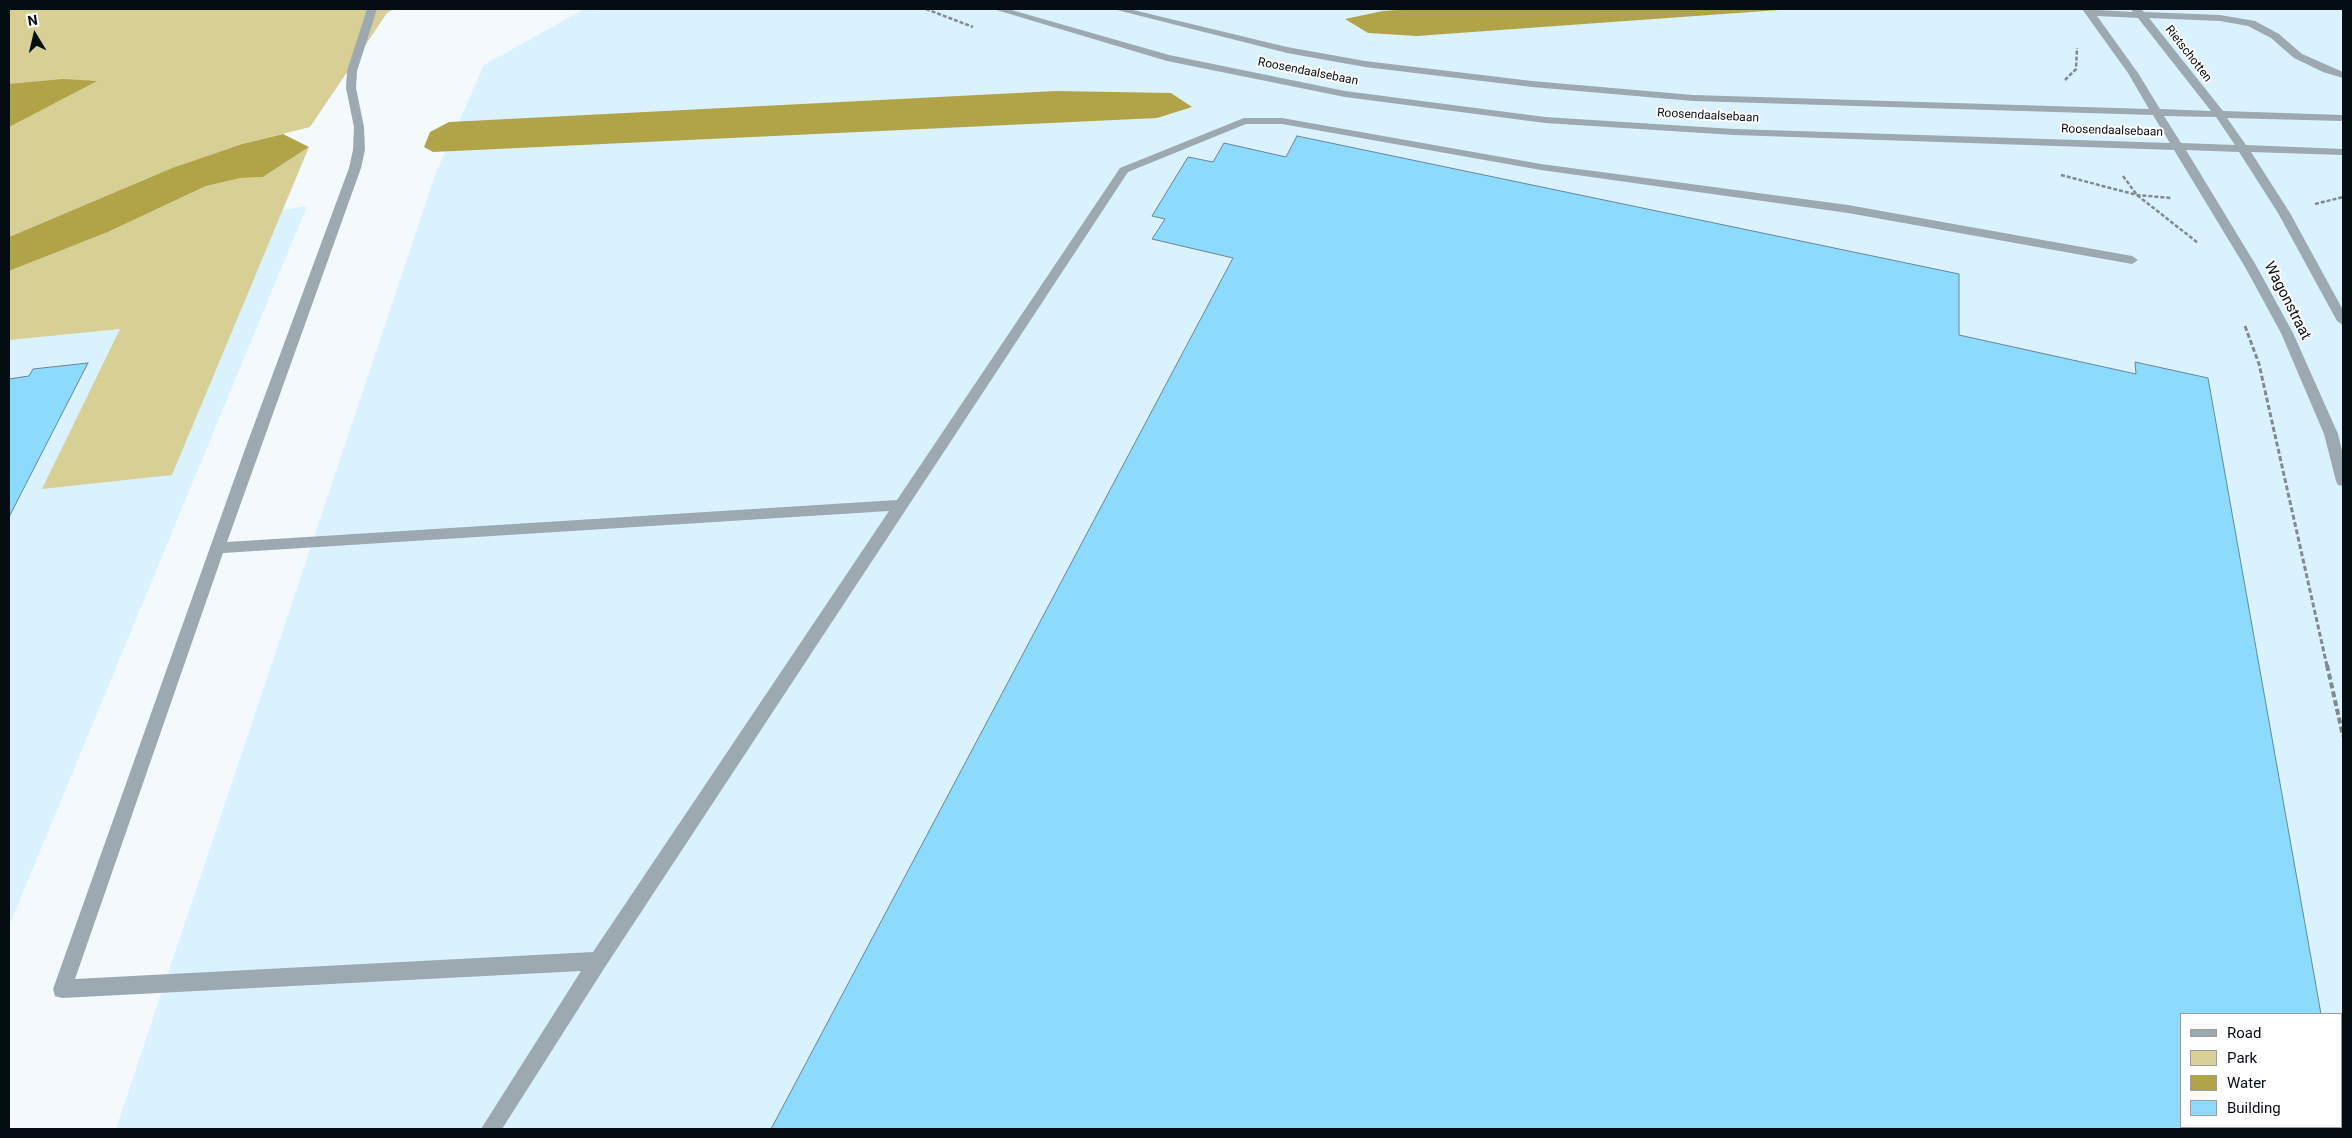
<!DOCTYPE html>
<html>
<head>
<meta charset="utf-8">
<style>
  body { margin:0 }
  #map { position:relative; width:2352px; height:1138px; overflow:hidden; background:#f3f9fc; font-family:Roboto,sans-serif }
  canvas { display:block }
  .frame { position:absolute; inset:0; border:10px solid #040d12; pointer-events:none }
  .legend { position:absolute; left:2180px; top:1013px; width:162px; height:115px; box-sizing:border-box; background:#fff; border:1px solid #9b9ea0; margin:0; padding:6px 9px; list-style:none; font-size:15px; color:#040d12 }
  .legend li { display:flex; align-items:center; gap:10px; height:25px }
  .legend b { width:25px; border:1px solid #9b9ea0 }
  .north { position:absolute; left:10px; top:10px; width:50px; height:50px; -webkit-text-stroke:4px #fff; paint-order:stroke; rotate:351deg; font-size:14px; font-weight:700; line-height:20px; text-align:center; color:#040d12 }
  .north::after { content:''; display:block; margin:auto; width:18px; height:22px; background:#040d12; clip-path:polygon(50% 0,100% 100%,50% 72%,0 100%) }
</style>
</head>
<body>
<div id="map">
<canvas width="2352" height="1138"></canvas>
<div class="frame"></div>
<ul class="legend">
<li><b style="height:6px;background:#9ca9b0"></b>Road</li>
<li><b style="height:14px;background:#d7cf94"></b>Park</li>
<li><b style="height:14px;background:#b1a448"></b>Water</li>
<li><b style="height:14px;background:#8cdbfe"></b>Building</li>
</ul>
<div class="north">N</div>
</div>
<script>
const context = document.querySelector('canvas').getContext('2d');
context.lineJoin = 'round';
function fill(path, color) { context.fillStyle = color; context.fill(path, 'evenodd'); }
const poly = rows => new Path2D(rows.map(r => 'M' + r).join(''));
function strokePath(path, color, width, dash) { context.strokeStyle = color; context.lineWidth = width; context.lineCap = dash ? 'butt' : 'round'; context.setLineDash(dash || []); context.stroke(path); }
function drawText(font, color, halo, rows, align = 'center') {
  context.font = font + ' Roboto,sans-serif'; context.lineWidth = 4; context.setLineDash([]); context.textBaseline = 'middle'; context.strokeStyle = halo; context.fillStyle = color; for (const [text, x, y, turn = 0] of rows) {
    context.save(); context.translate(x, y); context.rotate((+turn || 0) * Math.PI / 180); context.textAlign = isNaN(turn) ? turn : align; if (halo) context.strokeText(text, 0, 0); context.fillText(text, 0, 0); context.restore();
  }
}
fill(poly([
  [584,9,2343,9,2343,1129,116,1129,435,175,484,65],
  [2181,1014,2341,1014,2341,1127,2181,1127],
  [307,206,9,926,9,259]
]), '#daf2fe');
fill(poly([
  [9,9,394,9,387,13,310,127,242,144,172,168,9,237],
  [309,147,172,475,42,489,120,329,9,340,9,271,108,232,206,186,241,178,263,177]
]), '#d7cf94');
fill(poly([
  [1410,9,1793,9,1417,36,1368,33,1345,19,1383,11],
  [63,79,97,81,9,127,9,84],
  [1056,91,1171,93,1192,107,1157,118,433,152,424,147,430,132,449,122],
  [283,134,309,147,263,177,241,178,206,186,108,232,9,271,9,237,172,168,242,144]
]), '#b1a448');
const building = poly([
  [1297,136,1959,274,1959,335,2136,374,2135,362,2208,378,2321,1014,2181,1014,2181,1129,771,1129,1233,258,1152,239,1165,219,1152,216,1188,157,1213,162,1224,143,1286,157,1297,136],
  [88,363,9,517,9,379,29,376,33,369,88,363]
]);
fill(building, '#8cdbfe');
strokePath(building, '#698694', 1);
strokePath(poly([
  [926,9,973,27],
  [2065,80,2076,69,2077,48],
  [2061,175,2137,195,2171,198],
  [2123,176,2137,195,2198,243],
  [2315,204,2343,197]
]), '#838a8e', 2.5, [4, 2]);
strokePath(poly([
  [2245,326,2259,364,2327,666]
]), '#838a8e', 3, [5, 2.5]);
strokePath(poly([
  [2327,665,2343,736]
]), '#838a8e', 4, [6, 3]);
fill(poly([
  [367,9,377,9,357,71,356,88,364,127,365,150,361,168,227,542,897,500,1120,168,1244,118,1282,118,1541,164,1848,205,2132,256,2138,260,2132,264,1848,213,1541,170,1282,124,1246,124,1128,172,605,967,502,1129,481,1129,581,971,62,998,55,996,53,989,244,452,349,168,353,150,354,127,346,88,347,71,367,9],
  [889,511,593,952,75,979,223,553,889,511],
  [993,9,1008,9,1169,55,1345,91,1545,117,1734,129,2170,143,2153,115,1693,101,1532,87,1365,67,1287,53,1113,9,1129,9,1287,47,1365,61,1532,81,1693,95,2149,109,2128,73,2082,9,2133,12,2131,9,2141,9,2144,12,2220,15,2255,21,2279,34,2302,54,2343,72,2343,78,2323,72,2294,58,2271,38,2248,26,2220,21,2149,18,2223,111,2343,115,2343,121,2227,118,2246,145,2343,149,2343,155,2251,152,2290,213,2343,310,2343,325,2337,321,2278,213,2239,152,2186,150,2257,267,2293,333,2338,434,2343,455,2343,486,2338,485,2336,481,2324,434,2281,333,2245,267,2174,150,1734,135,1545,123,1345,97,1167,61,993,9],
  [2097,16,2138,18,2211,111,2160,109,2138,73,2097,16],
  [2164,116,2216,117,2235,145,2181,143,2164,116]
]), '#9ca9b0');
drawText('12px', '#040d12', '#fff', [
  ["Rietschotten",2188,54,52],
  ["Roosendaalsebaan",1308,72,11],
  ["Roosendaalsebaan",1708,116,3],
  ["Roosendaalsebaan",2112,131,2]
]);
drawText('15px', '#040d12', '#fff', [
  ["Wagonstraat",2287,301,63]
]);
</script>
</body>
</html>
